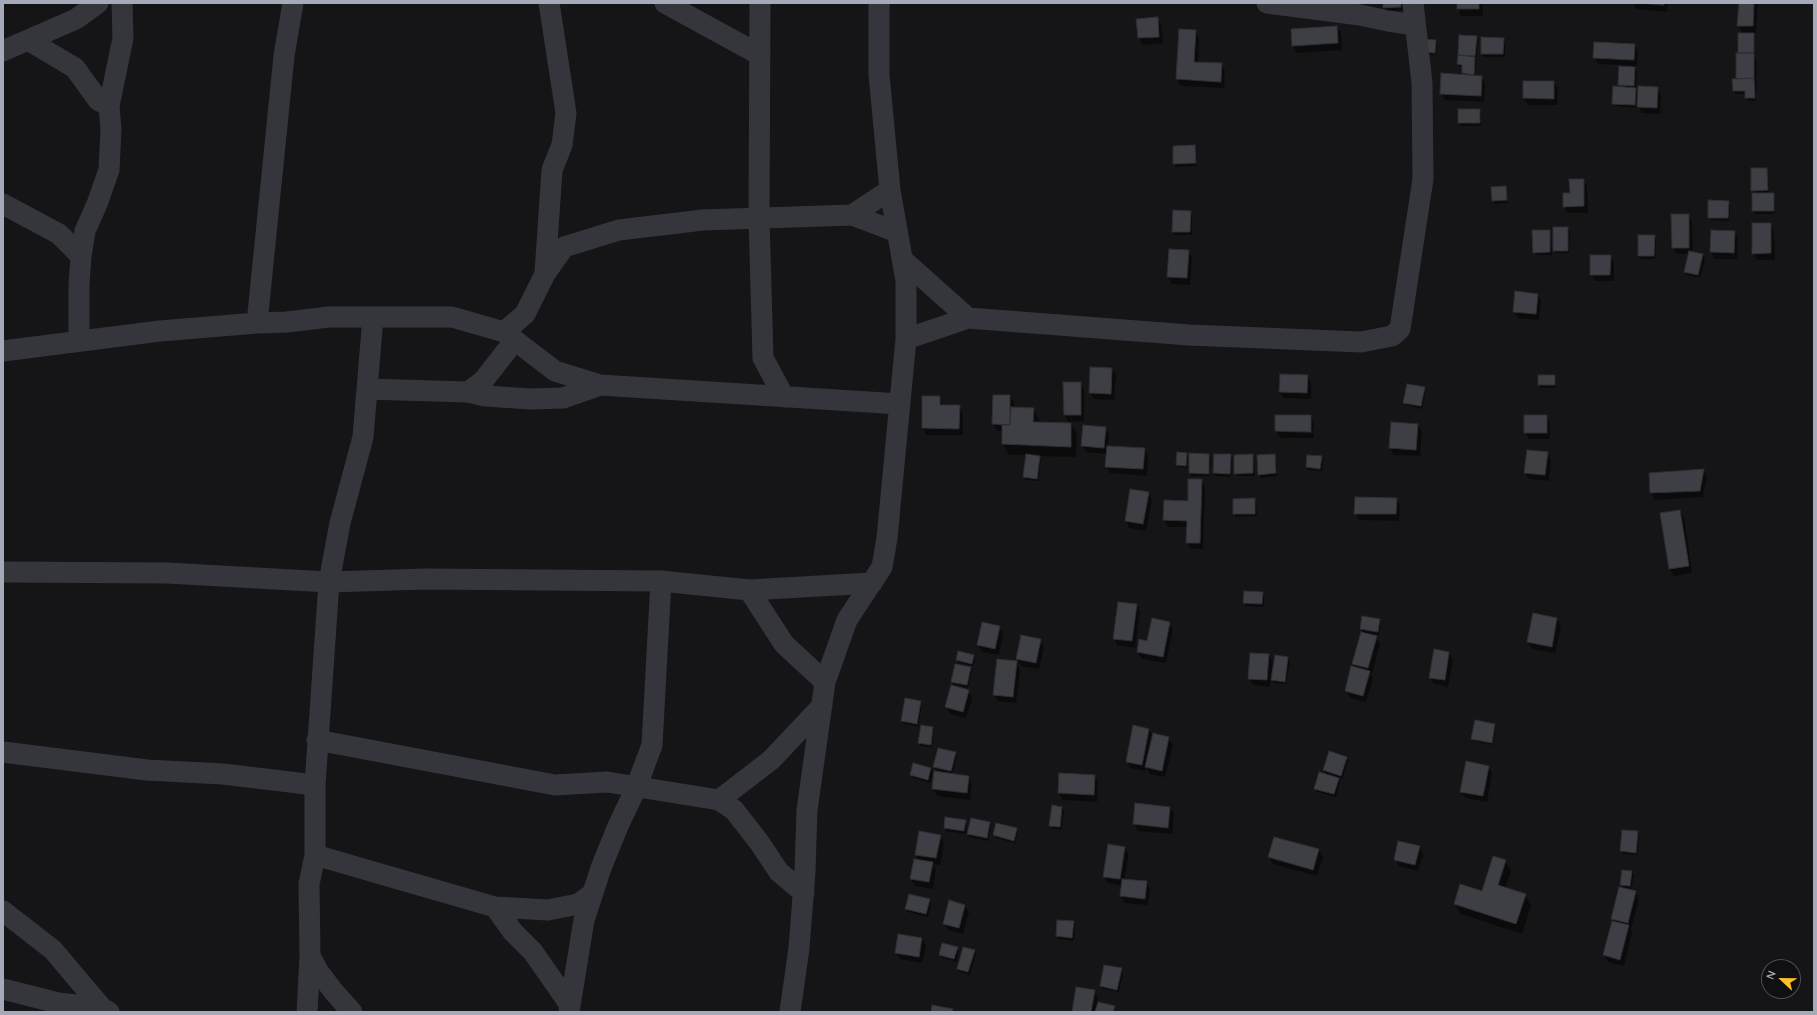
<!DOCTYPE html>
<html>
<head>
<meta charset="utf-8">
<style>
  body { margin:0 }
  #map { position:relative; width:1817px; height:1015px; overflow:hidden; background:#151517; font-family:Quicksand,sans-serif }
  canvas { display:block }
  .frame { position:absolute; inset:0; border:4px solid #a5aab8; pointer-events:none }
  .north { position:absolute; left:1761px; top:959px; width:40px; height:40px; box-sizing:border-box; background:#101012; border:1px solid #4c4e54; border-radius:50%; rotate:292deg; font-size:11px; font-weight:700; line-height:16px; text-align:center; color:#a5aab8 }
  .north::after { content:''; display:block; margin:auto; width:14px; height:18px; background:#ffc024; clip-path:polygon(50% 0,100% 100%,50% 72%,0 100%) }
</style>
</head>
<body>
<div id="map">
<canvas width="1817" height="1015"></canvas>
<div class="frame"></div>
<div class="north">N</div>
</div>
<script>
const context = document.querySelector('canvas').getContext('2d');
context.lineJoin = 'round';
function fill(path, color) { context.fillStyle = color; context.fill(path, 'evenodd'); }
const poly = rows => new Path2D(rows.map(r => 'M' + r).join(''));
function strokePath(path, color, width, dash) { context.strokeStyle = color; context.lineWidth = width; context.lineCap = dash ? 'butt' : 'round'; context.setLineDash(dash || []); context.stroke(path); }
fill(poly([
  [1384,3,1402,3,1402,10,1385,11],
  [1458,3,1483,3,1483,16,1461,16,1458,9],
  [1633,3,1668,3,1667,12,1636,9],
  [1740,3,1758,3,1756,33,1753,33,1755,37,1755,57,1757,61,1756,101,1748,101,1746,94,1735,94,1734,91,1733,80,1738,80,1743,34,1738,25],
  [1157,18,1161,25,1163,43,1143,45,1139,38,1137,20],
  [1337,27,1341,33,1342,50,1297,53,1293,46,1292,30],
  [1180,30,1195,31,1199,38,1198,63,1221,64,1225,71,1224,88,1181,86,1177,79],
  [1460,36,1476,37,1478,40,1475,76,1481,77,1485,83,1484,102,1445,100,1441,94,1464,76,1463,67,1459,67,1458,64],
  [1503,39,1505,42,1505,57,1484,57,1482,54],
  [1435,41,1437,44,1436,55,1423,55],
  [1634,45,1638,52,1637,66,1634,66,1637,71,1636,88,1639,94,1657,88,1661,95,1660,114,1642,113,1637,104,1637,108,1615,106,1613,103,1620,87,1619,85,1620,65,1598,64,1594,57],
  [1554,82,1558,89,1557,105,1528,105,1524,98],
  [1479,110,1481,113,1481,126,1461,126,1459,123],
  [1194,146,1196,149,1197,166,1176,167,1174,164],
  [1767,169,1768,172,1769,194,1773,194,1775,197,1775,214,1755,214,1753,211,1754,194,1752,191],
  [1583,180,1587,186,1588,213,1568,213,1564,207,1571,194],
  [1505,187,1508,203,1494,204,1492,188],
  [1728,202,1730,205,1729,221,1710,220,1709,217],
  [1191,212,1192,215,1192,235,1175,235,1173,232],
  [1688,215,1692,221,1693,253,1703,255,1705,258,1700,278,1687,275,1685,272,1689,254,1677,254,1673,248],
  [1770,224,1774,231,1775,260,1757,260,1753,253],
  [1568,228,1570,231,1569,253,1556,253,1554,250],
  [1549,231,1551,234,1552,255,1536,255,1534,252],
  [1734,232,1738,238,1737,259,1715,259,1711,252],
  [1654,236,1656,239,1655,259,1640,259,1639,256],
  [1188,251,1192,258,1190,285,1172,284,1168,277],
  [1610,256,1614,263,1614,281,1595,281,1591,274],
  [1537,295,1541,301,1539,320,1518,318,1514,312],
  [1112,369,1116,375,1114,400,1094,399,1090,393],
  [1308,376,1311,383,1311,399,1284,398,1280,392],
  [1555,376,1556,379,1556,388,1541,388,1539,385],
  [1064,383,1080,383,1084,389,1084,421,1068,422,1065,415],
  [1424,388,1426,391,1422,409,1406,405,1404,402],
  [993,396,1010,396,1014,403,1014,408,1033,409,1039,419,1039,423,1071,424,1077,434,1076,457,1039,456,1041,460,1038,481,1026,480,1024,477,1027,455,1009,455,1003,444,1003,431,997,431,993,424],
  [923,397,939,397,943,406,959,406,963,413,963,435,926,435,923,428],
  [1276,416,1310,416,1314,423,1314,431,1278,430,1278,432,1314,433,1314,438,1280,438,1276,431],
  [1546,416,1550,422,1550,439,1529,439,1525,433],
  [1418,425,1422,431,1420,456,1394,455,1390,448],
  [1105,428,1109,434,1108,447,1144,449,1148,456,1147,476,1110,473,1106,467,1107,454,1086,452,1082,446],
  [1547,453,1551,460,1549,481,1529,479,1525,473],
  [1187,454,1188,457,1187,468,1178,467,1177,464],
  [1209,455,1211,458,1210,476,1192,476,1190,473],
  [1215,455,1230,455,1232,458,1231,477,1216,476,1214,473],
  [1252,455,1254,458,1255,476,1237,476,1235,473],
  [1274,455,1276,458,1277,476,1261,478,1259,475],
  [1321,457,1323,460,1322,471,1308,470,1307,467],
  [1703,470,1707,477,1703,497,1655,500,1651,493,1650,474],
  [1201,480,1205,487,1203,549,1191,549,1187,542,1188,527,1168,527,1164,520,1165,501,1189,502],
  [1148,493,1152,500,1146,531,1129,528,1126,521],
  [1254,499,1256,502,1257,516,1236,517,1234,514],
  [1396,499,1400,505,1399,521,1359,520,1355,513],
  [1680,511,1684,517,1692,573,1674,576,1670,569,1661,514],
  [1262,592,1264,596,1264,607,1246,606,1244,603],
  [1136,605,1140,612,1135,648,1117,645,1114,638],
  [1557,619,1561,626,1555,653,1532,649,1528,642],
  [1379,620,1381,623,1379,635,1363,633,1361,629],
  [1169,623,1173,629,1166,663,1142,659,1138,652],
  [999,627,1003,633,999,655,982,652,978,645],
  [1376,637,1380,644,1372,674,1370,674,1373,678,1366,702,1350,698,1346,691,1356,668,1353,663],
  [1040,640,1044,647,1039,669,1021,666,1017,659],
  [1434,651,1449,653,1453,660,1448,687,1434,684,1430,677],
  [1269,655,1273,662,1271,675,1273,675,1288,658,1290,661,1286,684,1274,683,1271,677,1270,687,1253,685,1249,678],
  [974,656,975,659,973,666,959,663,957,660],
  [1016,662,1020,669,1016,703,998,701,994,694],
  [970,668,972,671,968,688,954,685,952,682],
  [968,691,972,698,966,718,950,714,946,707],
  [920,702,922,705,918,727,904,724,902,721],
  [1495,725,1496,728,1493,745,1474,741,1472,738],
  [922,726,933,728,934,731,932,747,921,746,919,743],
  [1149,729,1153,737,1169,738,1173,745,1165,777,1150,774,1146,767,1145,771,1130,768,1127,762],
  [955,753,957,756,952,775,968,777,972,784,970,800,937,796,933,789,949,773,936,770,935,767],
  [1346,758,1348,761,1342,779,1337,777,1340,782,1336,797,1317,792,1315,789,1327,776,1324,770],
  [914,764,931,769,933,772,930,783,913,778,911,775],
  [1489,767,1492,774,1487,802,1465,798,1461,792],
  [1094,776,1098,782,1097,802,1063,800,1059,793],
  [1062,808,1064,811,1061,830,1051,828,1050,825],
  [1170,808,1174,814,1172,834,1138,831,1134,824],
  [965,821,967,824,966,834,946,831,945,828],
  [989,823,991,826,988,841,970,837,968,834],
  [997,824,1016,829,1018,832,1015,843,996,838,994,835],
  [1637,832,1639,835,1637,855,1623,854,1621,851],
  [940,836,944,843,940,865,933,864,936,869,933,889,915,886,911,879,919,861,916,855],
  [1275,838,1319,850,1323,857,1317,876,1273,864,1269,857],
  [1109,845,1125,848,1129,855,1124,880,1146,882,1150,889,1148,905,1125,903,1121,896,1123,886,1108,883,1104,877],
  [1419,847,1423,854,1418,871,1399,866,1395,859],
  [1505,861,1511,871,1505,889,1525,895,1531,905,1522,934,1461,914,1455,904,1482,892],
  [1632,872,1634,875,1631,889,1622,887,1621,884],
  [1635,892,1639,899,1631,929,1630,929,1632,932,1624,966,1608,962,1604,955,1614,922,1612,918],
  [929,900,931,903,928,917,908,912,906,909],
  [965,906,969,912,963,934,948,930,944,924],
  [1058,921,1073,922,1075,925,1074,941,1058,939,1057,936],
  [922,939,926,946,922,963,900,959,896,953],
  [957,948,959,951,956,962,942,958,940,955],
  [974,951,976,954,970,975,960,972,958,969],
  [1121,969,1123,972,1119,992,1103,989,1101,986],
  [1094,991,1098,998,1097,1003,1114,1007,1115,1012,1073,1012]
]), '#0007');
const building = poly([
  [1383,3,1401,3,1401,7,1383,8,1383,3],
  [1457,3,1479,3,1479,9,1457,9,1457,3],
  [1637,3,1664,3,1664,5,1637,3],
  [1739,3,1754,3,1753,26,1737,26,1739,3],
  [1158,17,1159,37,1138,38,1136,19,1158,17],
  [1337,26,1338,43,1292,46,1291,29,1337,26],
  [1179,29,1196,30,1194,62,1222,63,1221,82,1176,79,1179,29],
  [1738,33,1754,33,1754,53,1738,53,1738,33],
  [1459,35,1477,36,1475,56,1458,55,1459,35],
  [1481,37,1504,38,1503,54,1481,54,1481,37],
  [1421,39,1436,40,1435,53,1421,52,1421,39],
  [1594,42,1635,44,1634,60,1593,58,1594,42],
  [1736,53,1754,53,1754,78,1736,79,1736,53],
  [1458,55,1475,57,1474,75,1462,73,1462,65,1457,64,1458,55],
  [1619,66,1635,67,1634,86,1618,85,1619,66],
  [1441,73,1482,76,1481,96,1440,94,1441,73],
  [1754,78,1755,98,1745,98,1745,91,1733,91,1732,79,1754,78],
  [1523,81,1554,81,1554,99,1523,98,1523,81],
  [1613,86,1636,88,1635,105,1612,104,1613,86],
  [1638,86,1658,87,1657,108,1637,107,1638,86],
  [1458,109,1480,109,1480,123,1458,123,1458,109],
  [1195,145,1196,163,1173,164,1173,146,1195,145],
  [1751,168,1767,168,1768,190,1751,191,1751,168],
  [1569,179,1584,179,1584,206,1563,207,1563,193,1570,193,1569,179],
  [1506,186,1507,200,1492,201,1491,187,1506,186],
  [1752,193,1774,193,1774,211,1752,211,1752,193],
  [1708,200,1729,201,1728,218,1708,218,1708,200],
  [1173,210,1191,211,1190,232,1172,232,1173,210],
  [1671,214,1689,214,1689,248,1672,248,1671,214],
  [1752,223,1771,223,1771,253,1752,254,1752,223],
  [1553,227,1568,227,1568,251,1553,251,1553,227],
  [1532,230,1550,230,1550,252,1533,253,1532,230],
  [1711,230,1735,231,1734,253,1710,252,1711,230],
  [1638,235,1655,235,1654,256,1638,256,1638,235],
  [1169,249,1189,250,1187,278,1167,277,1169,249],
  [1689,251,1703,254,1698,275,1684,272,1689,251],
  [1590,255,1611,255,1610,275,1590,275,1590,255],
  [1515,291,1538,294,1536,314,1513,312,1515,291],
  [1090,367,1112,368,1111,394,1089,393,1090,367],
  [1280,374,1308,375,1307,393,1279,392,1280,374],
  [1538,375,1555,375,1555,385,1538,385,1538,375],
  [1063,382,1081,382,1081,415,1064,415,1063,382],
  [1407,384,1425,387,1421,406,1403,403,1407,384],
  [993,395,1010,395,1010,425,992,424,993,395],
  [922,396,940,396,940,405,960,405,959,429,922,428,922,396],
  [1011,407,1034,408,1033,422,1071,423,1071,447,1002,444,1002,425,1010,425,1011,407],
  [1275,415,1311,415,1311,432,1275,431,1275,415],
  [1524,415,1547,415,1547,433,1524,433,1524,415],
  [1391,422,1418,424,1416,450,1389,448,1391,422],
  [1083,425,1106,427,1104,448,1081,446,1083,425],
  [1107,446,1145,448,1143,469,1105,467,1107,446],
  [1527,450,1548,452,1545,475,1524,473,1527,450],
  [1177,452,1187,453,1186,466,1176,465,1177,452],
  [1189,453,1209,454,1209,474,1189,473,1189,453],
  [1026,454,1040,456,1037,479,1023,477,1026,454],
  [1214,454,1231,454,1230,474,1213,473,1214,454],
  [1253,454,1253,473,1234,474,1234,455,1253,454],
  [1275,454,1276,473,1258,475,1257,455,1275,454],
  [1307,455,1322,456,1320,469,1306,467,1307,455],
  [1704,469,1700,491,1650,493,1649,473,1704,469],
  [1188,479,1202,479,1200,543,1186,543,1187,521,1163,520,1164,500,1188,501,1188,479],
  [1130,489,1149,492,1143,524,1125,521,1130,489],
  [1355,497,1397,498,1396,514,1354,514,1355,497],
  [1255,498,1255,514,1233,514,1233,499,1255,498],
  [1680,510,1689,566,1669,569,1660,513,1680,510],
  [1244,591,1263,592,1262,604,1243,603,1244,591],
  [1118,602,1137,604,1132,641,1113,639,1118,602],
  [1533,613,1557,618,1552,647,1527,642,1533,613],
  [1362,616,1380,619,1378,632,1360,629,1362,616],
  [1152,618,1170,622,1163,657,1137,652,1139,639,1147,641,1152,618],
  [982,622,1000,626,995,649,977,645,982,622],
  [1361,632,1377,636,1368,668,1352,664,1361,632],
  [1021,635,1041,639,1036,663,1016,659,1021,635],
  [1434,649,1449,652,1445,680,1429,678,1434,649],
  [958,651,974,655,972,664,956,660,958,651],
  [1250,653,1269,654,1267,680,1248,679,1250,653],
  [1275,655,1288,657,1285,682,1271,680,1275,655],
  [997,659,1017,661,1013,697,993,695,997,659],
  [955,664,971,667,967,685,951,682,955,664],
  [1351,666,1370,671,1363,696,1345,691,1351,666],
  [951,685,969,690,963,712,945,707,951,685],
  [905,698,921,701,917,724,901,721,905,698],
  [1475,720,1495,724,1492,743,1471,739,1475,720],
  [921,725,933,727,931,745,918,743,921,725],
  [1133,725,1149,729,1142,765,1126,762,1133,725],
  [1153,733,1169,737,1162,771,1145,767,1153,733],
  [938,748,956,752,951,771,933,767,938,748],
  [1329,751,1347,757,1341,776,1323,770,1329,751],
  [1466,761,1489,766,1483,796,1460,792,1466,761],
  [913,763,931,768,928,780,910,775,913,763],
  [934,771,969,776,967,793,932,789,934,771],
  [1319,772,1339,778,1334,794,1314,789,1319,772],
  [1059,773,1095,775,1094,795,1058,793,1059,773],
  [1135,803,1170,807,1168,828,1133,824,1135,803],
  [1052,805,1062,807,1060,827,1049,826,1052,805],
  [945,817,966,820,964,831,944,828,945,817],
  [971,818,990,822,987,838,967,834,971,818],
  [996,823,1017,828,1014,841,993,835,996,823],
  [1622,830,1638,831,1636,853,1620,851,1622,830],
  [919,831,941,835,936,858,915,855,919,831],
  [1274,837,1319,849,1313,870,1268,857,1274,837],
  [1398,841,1420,846,1415,865,1394,860,1398,841],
  [1108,844,1125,847,1120,879,1103,877,1108,844],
  [1493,856,1506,860,1498,885,1526,894,1516,924,1454,904,1460,884,1482,891,1493,856],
  [914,859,933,862,929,882,910,879,914,859],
  [1622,870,1632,871,1630,886,1620,885,1622,870],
  [1122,879,1147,881,1145,899,1120,896,1122,879],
  [1619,887,1636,891,1628,923,1611,919,1619,887],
  [909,894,930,899,926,914,905,909,909,894],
  [949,900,965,905,959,928,943,924,949,900],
  [1057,920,1074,921,1072,938,1056,936,1057,920],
  [1612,921,1629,925,1620,960,1603,955,1612,921],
  [898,934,922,938,919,957,895,953,898,934],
  [942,943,958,947,954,959,939,955,942,943],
  [963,947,975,950,968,972,957,969,963,947],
  [1104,965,1122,968,1117,990,1100,986,1104,965],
  [1076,987,1095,990,1091,1012,1072,1012,1076,987],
  [1098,1002,1115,1006,1113,1012,1095,1012,1098,1002],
  [932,1005,953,1009,952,1012,931,1012,932,1005]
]);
fill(building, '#3e3f44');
strokePath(building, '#2f2e33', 1);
strokePath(poly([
  [665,3,760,55],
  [760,3,759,218,763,358,784,397],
  [1267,3,1360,15,1388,21,1415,25],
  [28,40,75,68,98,100,109,106],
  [3,51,76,19,98,3],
  [3,204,59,234,81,256],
  [852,215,890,190],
  [903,260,968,318],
  [545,273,552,170,562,145,566,113,549,3],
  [257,323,284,56,293,3],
  [504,332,525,314,545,274,564,247,619,230,703,220,852,215,897,232],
  [906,339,968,318,1189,335,1361,342,1392,336,1400,329,1423,179,1422,83,1413,3],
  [79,341,79,285,81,256,85,231,97,204,109,170,111,129,109,106,123,38,122,3],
  [3,351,160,331,257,323,287,322,329,317,452,317,504,332,555,371,600,385,900,404],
  [367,389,468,392,485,396,531,399,563,398,600,385],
  [468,392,483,381,515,340],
  [3,572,167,573,329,582,426,579,661,581,749,590,872,583],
  [749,590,784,644,825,682],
  [317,740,555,785,607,782,719,800,734,810,759,842,779,872,804,893],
  [3,752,147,770,223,774,315,785],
  [719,800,771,760,822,706],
  [315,855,495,907,548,910,578,904,592,894],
  [495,907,513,932,533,952,570,1005],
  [3,911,53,950,102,1008],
  [310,956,318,971,334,992,352,1012],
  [3,989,58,1003,102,1008,109,1012],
  [307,1012,310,956,309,884,315,855,315,785,329,582,340,523,363,437,373,317],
  [569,1012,584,920,601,868,618,826,636,788,652,745,661,581],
  [790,1012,799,948,805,871,807,810,825,682,847,620,882,567,887,538,906,339,906,281,890,190,879,75,879,3]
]), '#35363c', 21);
</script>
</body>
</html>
